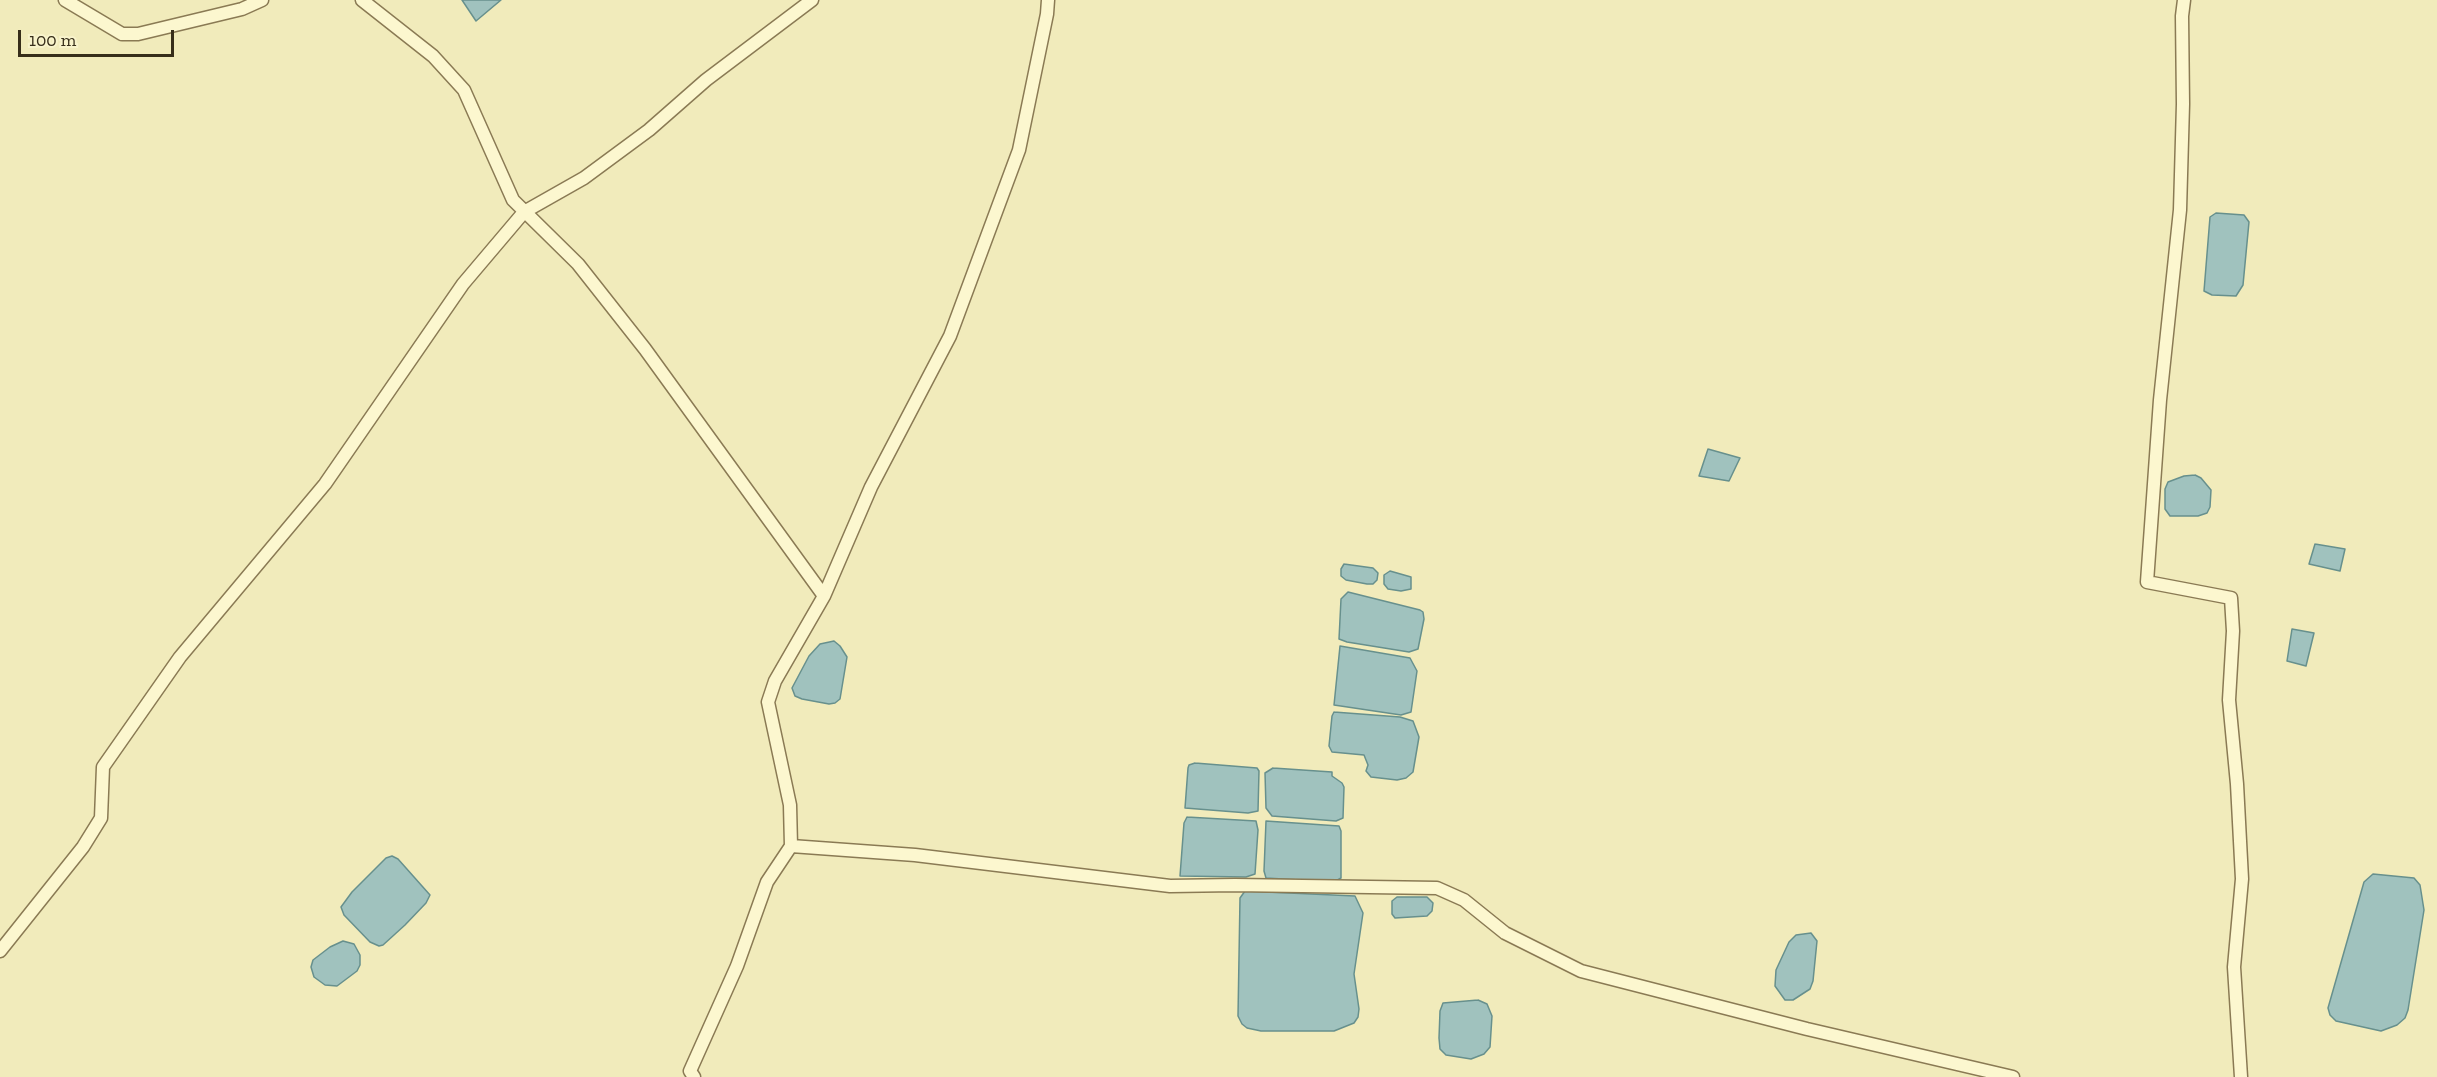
<!DOCTYPE html>
<html>
<head>
<meta charset="utf-8">
<style>
  body { margin:0 }
  #map { position:relative; width:2437px; height:1077px; overflow:hidden; background:#f1ebbb; font-family:"Zilla Slab",serif }
  canvas { display:block }
  .scale { position:absolute; left:18px; top:30px; width:156px; height:27px; box-sizing:border-box; border:3px solid #372e1a; border-top:0; padding-left:8px; font-size:18px; line-height:21px; white-space:nowrap; color:#372e1a; -webkit-text-stroke:4px #f8f3cb; paint-order:stroke }
</style>
</head>
<body>
<div id="map">
<canvas width="2437" height="1077"></canvas>
<div class="scale">100 m</div>
</div>
<script>
const context = document.querySelector('canvas').getContext('2d');
context.lineJoin = 'round';
function fill(path, color) { context.fillStyle = color; context.fill(path, 'evenodd'); }
const poly = rows => new Path2D(rows.map(r => 'M' + r).join(''));
function strokePath(path, color, width, dash) { context.strokeStyle = color; context.lineWidth = width; context.lineCap = dash ? 'butt' : 'round'; context.setLineDash(dash || []); context.stroke(path); }
const water = poly([
  [462,0,501,0,476,21,462,0],
  [2216,213,2244,215,2249,222,2243,285,2236,296,2212,295,2204,291,2210,217,2216,213],
  [1708,449,1740,458,1729,481,1699,476,1708,449],
  [2195,475,2201,478,2211,490,2210,507,2207,513,2198,516,2170,516,2165,509,2165,489,2168,482,2184,476,2195,475],
  [2315,544,2345,549,2340,571,2309,564,2315,544],
  [1344,564,1373,568,1378,573,1377,580,1373,584,1367,584,1346,580,1341,576,1341,569,1344,564],
  [1390,571,1411,577,1411,589,1401,591,1388,589,1384,584,1384,575,1390,571],
  [1348,592,1420,610,1423,612,1424,619,1418,649,1409,652,1347,642,1339,639,1341,599,1348,592],
  [2292,629,2314,633,2306,666,2287,661,2292,629],
  [834,641,840,646,847,657,840,699,835,703,829,704,802,699,795,696,792,688,809,656,820,644,834,641],
  [1340,646,1410,658,1417,671,1411,712,1401,715,1334,705,1340,646],
  [1334,712,1400,717,1413,721,1419,737,1413,772,1406,778,1397,780,1371,777,1366,771,1368,765,1364,755,1332,752,1329,746,1332,716,1334,712],
  [1195,763,1257,768,1259,771,1258,811,1248,813,1185,808,1188,768,1189,765,1195,763],
  [1273,768,1332,772,1332,776,1342,783,1344,787,1343,818,1336,821,1272,816,1266,808,1265,773,1273,768],
  [1187,817,1256,821,1258,830,1255,874,1246,877,1180,876,1184,823,1187,817],
  [1266,821,1339,826,1341,831,1341,878,1334,882,1266,878,1264,871,1266,821],
  [392,856,398,859,430,895,426,903,405,925,383,945,379,946,370,942,344,915,341,907,352,892,386,858,392,856],
  [2373,874,2414,878,2420,885,2424,910,2408,1010,2405,1018,2397,1025,2381,1031,2336,1021,2330,1015,2328,1008,2364,882,2373,874],
  [1245,891,1355,896,1363,913,1354,974,1359,1009,1358,1017,1354,1023,1334,1031,1261,1031,1247,1028,1242,1024,1238,1016,1240,898,1245,891],
  [1397,897,1427,897,1433,903,1432,911,1427,916,1395,918,1392,914,1392,901,1397,897],
  [1811,933,1817,941,1813,981,1810,989,1793,1000,1785,1000,1775,986,1776,970,1789,942,1796,935,1811,933],
  [343,941,354,944,360,955,360,965,357,971,337,986,325,985,314,977,311,967,313,960,330,947,343,941],
  [1478,1000,1487,1004,1492,1016,1490,1047,1484,1054,1471,1059,1446,1055,1440,1049,1439,1038,1440,1011,1443,1003,1478,1000]
]);
fill(water, '#a0c2be');
strokePath(water, '#67908d', 1.5);
const minor = poly([
  [65,0,122,34,138,34,242,9,262,0],
  [362,0,433,56,464,90,513,200,578,264,645,349,824,596],
  [2184,0,2182,16,2183,104,2180,210,2160,400,2147,582,2231,598,2233,631,2229,700,2237,784,2242,879,2234,967,2241,1077],
  [791,846,915,855,1170,886,1235,885,1437,888,1464,900,1505,933,1581,971,1807,1029,2013,1077],
  [0,951,83,847,101,818,103,767,180,657,325,484,463,284,524,212,584,178,649,130,706,80,812,0],
  [694,1077,690,1071,737,966,767,882,791,846,790,805,768,702,775,681,824,596,871,487,950,336,1019,150,1047,14,1048,0]
]);
strokePath(minor, '#8a7a54', 15);
strokePath(minor, '#fcf7cf', 12);
</script>
</body>
</html>
